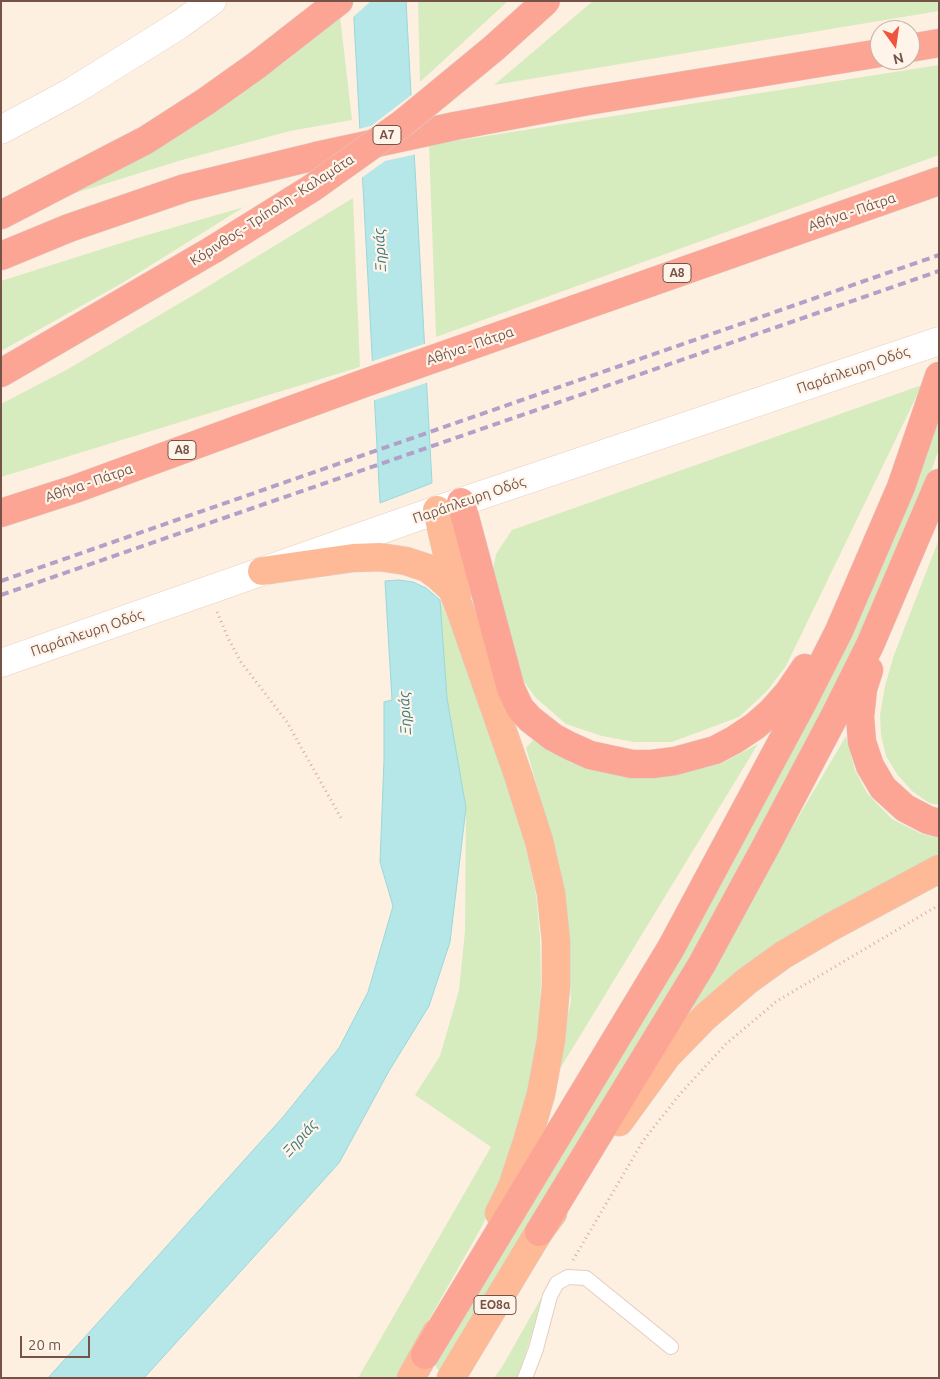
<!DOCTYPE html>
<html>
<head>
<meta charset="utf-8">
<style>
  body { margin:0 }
  #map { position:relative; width:940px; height:1379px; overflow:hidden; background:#fef0e1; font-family:Ubuntu,sans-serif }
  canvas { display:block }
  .frame { position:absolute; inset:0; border:2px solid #765347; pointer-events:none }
  .north { position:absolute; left:870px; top:20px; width:50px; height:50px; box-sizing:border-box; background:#fff4e9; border:1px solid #c8b4a8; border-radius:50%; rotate:166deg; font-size:14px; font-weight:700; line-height:20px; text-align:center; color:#765347 }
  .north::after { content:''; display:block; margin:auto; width:18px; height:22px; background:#ef553f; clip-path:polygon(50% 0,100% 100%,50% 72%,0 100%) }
  .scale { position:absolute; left:20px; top:1336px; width:70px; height:22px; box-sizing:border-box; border:2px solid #765347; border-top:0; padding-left:6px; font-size:15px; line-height:18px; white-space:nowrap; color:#765347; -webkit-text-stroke:4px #fff4e9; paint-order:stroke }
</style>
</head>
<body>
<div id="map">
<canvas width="940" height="1379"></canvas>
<div class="frame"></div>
<div class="north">N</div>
<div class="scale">20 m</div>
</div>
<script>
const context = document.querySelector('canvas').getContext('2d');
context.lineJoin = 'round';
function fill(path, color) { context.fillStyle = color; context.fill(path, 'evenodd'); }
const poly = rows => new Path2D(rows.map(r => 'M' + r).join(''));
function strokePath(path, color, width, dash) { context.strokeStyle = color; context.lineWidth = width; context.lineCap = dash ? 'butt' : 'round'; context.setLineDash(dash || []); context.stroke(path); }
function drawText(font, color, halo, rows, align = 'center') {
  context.font = font + ' Ubuntu,sans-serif'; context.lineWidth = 4.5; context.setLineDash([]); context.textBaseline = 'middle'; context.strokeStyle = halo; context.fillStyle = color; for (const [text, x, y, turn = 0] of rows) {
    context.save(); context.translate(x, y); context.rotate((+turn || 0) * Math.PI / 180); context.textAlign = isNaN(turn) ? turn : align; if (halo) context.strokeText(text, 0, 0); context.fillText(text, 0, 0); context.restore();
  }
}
fill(poly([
  [418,1,508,1,420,82],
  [593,1,939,1,939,11,494,85],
  [340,16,352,120,290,131,182,160,59,198,221,106,285,62],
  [939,65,939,155,436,337,429,145],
  [353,198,360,367,1,477,1,404,68,369,197,293],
  [244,207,124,282,1,351,1,281,137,238],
  [922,385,786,666,767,691,739,717,672,742,634,742,602,736,566,724,536,698,518,674,491,579,496,554,512,530],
  [939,412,939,449,923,494,862,637,693,958,445,1367,438,1370,434,1363,589,1105],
  [939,539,939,805,929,803,912,791,897,774,886,756,881,735,880,715,885,686,894,655],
  [440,600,457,639,505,779,525,844,536,894,540,936,541,983,538,1038,529,1089,503,1183,481,1228,396,1378,358,1378,491,1147,415,1095,440,1056,459,990,465,931,466,808,447,698],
  [846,736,855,770,867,793,892,819,922,834,939,838,939,854,738,972,680,1018],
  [533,740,571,763,619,775,675,775,722,763,758,744,555,1077,571,1000,567,937,556,852,526,748],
  [545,1291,518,1378,494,1378,502,1367]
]), '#d6ecbf');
const water = poly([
  [353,1,406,1,432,483,380,503,353,1],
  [398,580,413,582,426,588,440,600,447,698,466,808,450,942,429,1006,389,1071,339,1163,144,1378,48,1378,283,1117,339,1048,368,992,393,906,380,862,384,760,384,702,392,700,385,581,398,580]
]);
fill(water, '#b5e6e8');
strokePath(water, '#9ad7da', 1);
fill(poly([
  [351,1,371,1,352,18],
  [414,93,417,154,385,161,360,179,358,129,371,126],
  [427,343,429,382,372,401,370,362]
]), '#fef0e1');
const service = poly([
  [525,1378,536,1349,550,1296,557,1283,568,1277,586,1278,671,1347]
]);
const tertiary = poly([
  [1,130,73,91,179,25,212,1]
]);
const secondary = poly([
  [1,663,437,510,939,341]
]);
const trunk = poly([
  [437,510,457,596],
  [262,571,353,558,380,557,406,561,427,568,439,577,452,589,461,612,519,778,539,841,551,893,556,941,556,986,551,1040,541,1094,527,1142,512,1187,499,1213],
  [619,1122,667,1056,705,1017,747,981,783,955,829,928,939,869],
  [411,1378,436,1333],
  [451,1378,539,1232,553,1213]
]);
const motorway = poly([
  [910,48,939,43],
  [1,215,146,140,205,102,257,65,339,1],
  [1,256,69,228,185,188,316,156,455,126,588,101,880,53],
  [1,373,214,249],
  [461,502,511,689,520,708,530,719,553,737,570,746,590,755,632,764,652,764,675,761,715,750,734,740,755,726,771,712,788,693,805,668],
  [1,513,75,489,362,384,939,181],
  [869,670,863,689,860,717,862,742,870,766,883,788,905,808,928,820,939,823],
  [539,1232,702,964,766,846,833,719,870,645,939,483],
  [425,1355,671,948,803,702,839,631,901,487,939,376]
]);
strokePath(service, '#e4cdc0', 16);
strokePath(tertiary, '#e4cdc0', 29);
strokePath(secondary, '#eacdbc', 29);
strokePath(trunk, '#dbd2cf', 29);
strokePath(motorway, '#dbd2cf', 29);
strokePath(poly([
  [217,612,229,640,241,662,287,722,341,818],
  [573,1260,643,1141,680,1094,726,1044,777,1001,939,905]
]), '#d9ad9b', 3, [1, 4]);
strokePath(service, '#fff', 14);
strokePath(tertiary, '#fff', 28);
strokePath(secondary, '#fff', 28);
strokePath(trunk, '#feba96', 28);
strokePath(motorway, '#fca594', 28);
strokePath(poly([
  [1,581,939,255],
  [1,595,939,271]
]), '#b1a0c7', 4, [8, 5]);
const motorwayBridge = poly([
  [214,249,312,188,403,123,494,48,546,1]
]);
strokePath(motorwayBridge, '#dbd2cf', 29, []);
strokePath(motorwayBridge, '#fca594', 28);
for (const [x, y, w] of [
  [387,135,28],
  [677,273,28],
  [182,450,28],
  [495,1305,42]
]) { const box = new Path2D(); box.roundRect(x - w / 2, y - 9.5, w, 19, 4); context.fillStyle = '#fff4e9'; context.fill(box); strokePath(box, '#765347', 1); }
drawText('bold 12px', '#765347', null, [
  ["Α7",387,135],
  ["Α8",677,273],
  ["Α8",182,450],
  ["ΕΟ8α",495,1305]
]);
drawText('14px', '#765347', '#fff4e9', [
  ["Κόρινθος - Τρίπολη - Καλαμάτα",272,210,-33],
  ["Αθήνα - Πάτρα",852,212,-19],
  ["Αθήνα - Πάτρα",470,346,-19],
  ["Παράπλευρη Οδός",853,370,-19],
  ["Αθήνα - Πάτρα",89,483,-19],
  ["Παράπλευρη Οδός",469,500,-19],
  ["Παράπλευρη Οδός",87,633,-19]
]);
drawText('italic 15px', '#3a787d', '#fff4e9', [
  ["Ξηριάς",380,250,-93],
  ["Ξηριάς",405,713,-93],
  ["Ξηριάς",300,1138,-48]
]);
</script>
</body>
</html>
